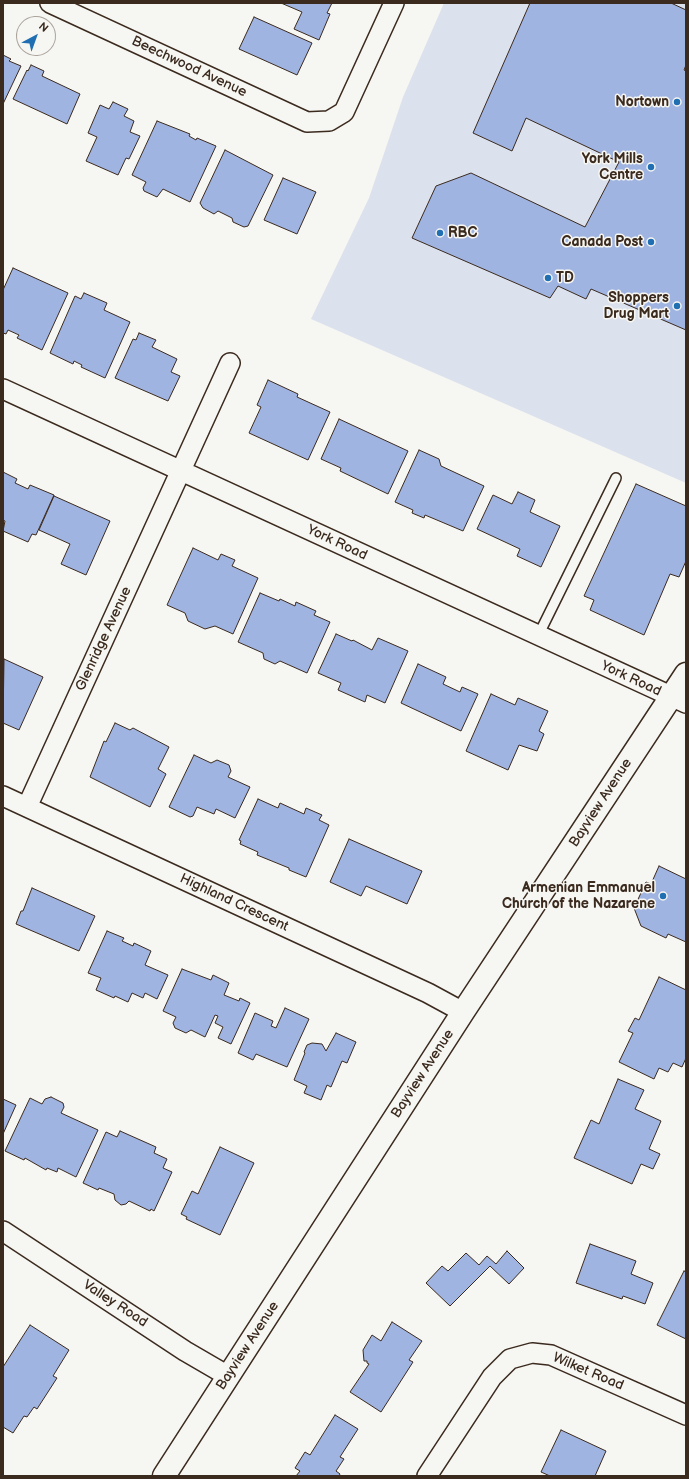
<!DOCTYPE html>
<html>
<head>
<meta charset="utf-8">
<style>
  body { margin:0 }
  #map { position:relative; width:689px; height:1479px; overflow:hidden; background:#f6f6f2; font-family:"Balsamiq Sans",sans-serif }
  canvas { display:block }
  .frame { position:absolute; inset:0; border:4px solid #3b2a1e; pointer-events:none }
  .north { position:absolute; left:16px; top:16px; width:40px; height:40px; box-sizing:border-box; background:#f6f6f2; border:1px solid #aba49d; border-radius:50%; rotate:41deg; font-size:11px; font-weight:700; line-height:16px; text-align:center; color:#3b2a1e }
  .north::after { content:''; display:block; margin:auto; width:14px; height:18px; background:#1f6fb2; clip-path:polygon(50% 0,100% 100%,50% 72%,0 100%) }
</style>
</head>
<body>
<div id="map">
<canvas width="689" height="1479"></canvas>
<div class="frame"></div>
<div class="north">N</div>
</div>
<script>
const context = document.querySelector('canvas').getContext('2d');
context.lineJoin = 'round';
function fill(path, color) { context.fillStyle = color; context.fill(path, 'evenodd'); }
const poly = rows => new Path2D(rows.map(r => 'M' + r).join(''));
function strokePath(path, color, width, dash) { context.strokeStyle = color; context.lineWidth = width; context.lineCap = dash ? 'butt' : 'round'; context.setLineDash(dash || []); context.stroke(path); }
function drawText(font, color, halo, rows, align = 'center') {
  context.font = font + ' "Balsamiq Sans",sans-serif'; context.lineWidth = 3; context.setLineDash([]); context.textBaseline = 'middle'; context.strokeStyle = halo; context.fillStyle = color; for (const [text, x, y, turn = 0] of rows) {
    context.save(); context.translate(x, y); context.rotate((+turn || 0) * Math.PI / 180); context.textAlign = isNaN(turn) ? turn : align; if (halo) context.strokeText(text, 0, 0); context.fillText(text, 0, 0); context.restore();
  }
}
fill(poly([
  [444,3,686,3,686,483,311,319,369,198,403,97]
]), '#dce2ed');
const building = poly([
  [281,3,332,3,327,13,330,14,319,40,294,29,302,12,281,3],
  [530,3,671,3,686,10,686,65,684,70,686,71,686,330,591,289,586,299,558,286,550,298,412,238,436,186,471,173,585,227,619,162,526,118,512,151,473,133,530,3],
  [254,17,312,43,297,75,239,49,254,17],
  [3,55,11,59,9,61,21,66,3,104,3,55],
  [31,65,44,71,42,76,80,94,67,124,13,99,27,70,28,71,31,65],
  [113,102,128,109,124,116,134,121,130,132,140,136,129,159,126,158,118,175,86,161,97,137,88,133,100,105,109,109,113,102],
  [157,121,190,134,189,136,196,140,197,138,216,146,190,202,163,189,157,197,144,191,143,188,146,182,132,175,157,121],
  [225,150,273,175,248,226,244,227,233,222,232,218,218,211,214,214,203,208,200,203,225,150],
  [283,178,316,192,297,234,264,220,283,178],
  [13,268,68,293,42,350,17,338,19,335,8,330,6,334,3,333,3,290,13,268],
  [84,293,107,303,104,310,130,322,105,378,81,367,82,365,74,361,73,364,50,353,75,296,81,299,84,293],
  [139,333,156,340,152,347,177,359,171,372,180,376,168,401,115,378,133,339,136,340,139,333],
  [268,380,298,394,297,397,330,412,308,460,249,433,261,407,257,405,268,380],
  [339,419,408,451,388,494,340,471,341,468,321,459,339,419],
  [419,450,439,459,441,466,484,486,463,531,425,515,424,518,412,513,413,510,395,502,419,450],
  [3,472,17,479,15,483,28,489,30,485,54,495,36,535,32,534,28,542,3,531,5,521,3,520,3,472],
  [636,484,686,506,686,561,679,577,670,574,644,635,590,610,594,600,584,596,636,484],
  [518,492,535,500,530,512,560,526,541,567,517,556,520,549,477,529,493,495,512,504,518,492],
  [54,496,110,521,86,575,61,564,70,544,39,530,54,496],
  [193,548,218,560,221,554,235,560,232,566,258,578,233,634,215,626,205,629,188,621,185,613,167,605,193,548],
  [260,593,279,601,280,599,295,606,296,602,316,611,314,615,330,622,307,673,280,661,275,664,264,659,263,653,238,642,260,593],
  [336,634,352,641,353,640,372,650,378,638,408,651,385,703,367,695,365,702,338,690,341,683,318,673,336,634],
  [4,659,43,677,19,730,3,723,4,659],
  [418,664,446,677,443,684,460,692,462,687,478,694,461,731,401,703,418,664],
  [491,694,515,705,518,698,548,711,539,731,544,734,537,751,519,745,508,770,466,751,491,694],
  [115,723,130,730,133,728,169,747,158,769,166,774,150,807,90,777,104,741,106,742,115,723],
  [194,755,211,763,217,760,229,765,231,771,228,777,250,787,235,818,216,809,214,814,197,807,193,816,190,817,169,807,194,755],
  [258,799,278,808,280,803,304,814,306,808,322,815,319,820,329,825,306,877,289,870,289,868,257,855,258,852,240,844,241,841,239,840,258,799],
  [349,839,422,871,407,904,366,886,361,896,330,882,349,839],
  [659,866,686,879,686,942,668,934,666,938,641,926,634,908,646,882,651,884,659,866],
  [32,888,95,916,79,951,16,924,21,911,23,911,32,888],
  [107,931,124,938,122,941,133,946,134,943,151,951,145,965,168,975,157,999,145,993,143,998,132,993,128,1002,115,996,114,998,96,990,101,978,88,973,107,931],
  [182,969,211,980,213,975,229,983,224,995,239,1001,240,998,250,1003,231,1044,218,1038,223,1027,215,1023,218,1016,215,1015,205,1037,191,1030,186,1033,175,1028,173,1023,176,1017,163,1011,182,969],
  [659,977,686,990,686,1058,682,1067,673,1063,668,1072,659,1068,654,1079,619,1062,633,1033,628,1031,635,1018,639,1020,659,977],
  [285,1008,309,1019,287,1067,256,1054,253,1060,238,1053,255,1013,273,1021,271,1026,276,1028,285,1008],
  [336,1033,356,1042,347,1063,342,1061,331,1087,327,1085,321,1100,304,1093,307,1086,294,1080,305,1053,304,1052,307,1045,312,1043,322,1044,326,1051,336,1033],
  [618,1079,644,1090,635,1109,661,1121,649,1149,660,1154,653,1169,641,1164,632,1184,574,1158,591,1120,599,1124,618,1079],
  [51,1097,63,1103,64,1107,61,1113,98,1130,76,1177,58,1168,57,1172,47,1168,46,1170,25,1158,24,1160,5,1151,30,1098,42,1104,45,1099,51,1097],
  [3,1099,16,1105,3,1134,3,1099],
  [120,1131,156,1147,154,1153,167,1159,163,1168,172,1172,154,1211,151,1209,150,1211,129,1201,126,1204,121,1205,115,1200,114,1194,99,1188,98,1190,83,1183,106,1132,117,1137,120,1131],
  [220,1147,254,1163,220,1235,186,1219,187,1217,181,1214,192,1191,198,1194,220,1147],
  [590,1244,636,1261,631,1274,653,1283,645,1304,623,1296,622,1299,576,1283,590,1244],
  [507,1251,524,1268,509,1284,490,1266,450,1306,426,1283,442,1266,448,1271,466,1253,479,1265,487,1256,496,1264,507,1251],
  [684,1271,686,1272,686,1339,657,1325,684,1271],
  [392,1322,422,1341,409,1360,413,1362,381,1412,350,1392,369,1364,367,1363,367,1361,364,1361,363,1350,372,1335,381,1341,392,1322],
  [30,1325,69,1350,53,1376,57,1378,37,1409,34,1407,27,1417,24,1416,13,1433,3,1427,3,1367,30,1325],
  [335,1415,358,1429,340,1457,344,1459,336,1471,340,1474,339,1476,296,1476,300,1471,295,1468,305,1452,310,1455,335,1415],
  [561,1430,606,1451,595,1476,550,1476,541,1472,561,1430]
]);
fill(building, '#a0b4e2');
strokePath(building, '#3b2a1e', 1);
const lane = poly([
  [538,636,616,478]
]);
const street = poly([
  [50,3,307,122,329,121,344,112,394,3],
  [3,389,686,703],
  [3,796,428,993,463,1012],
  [27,807,230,363],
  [3,1231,185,1351,228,1376],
  [427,1476,492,1377,510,1359,532,1353,551,1355,686,1415]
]);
const secondary = poly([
  [164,1476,463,1012,686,674]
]);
strokePath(lane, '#3b2a1e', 12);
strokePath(street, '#3b2a1e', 22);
strokePath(secondary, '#3b2a1e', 25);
strokePath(lane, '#f6f6f2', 9);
strokePath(street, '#f6f6f2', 19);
strokePath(secondary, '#f6f6f2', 22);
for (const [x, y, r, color] of [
  [677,102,4,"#1f6fb2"],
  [651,167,4,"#1f6fb2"],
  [440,233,4,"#1f6fb2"],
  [651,242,4,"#1f6fb2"],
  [548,278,4,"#1f6fb2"],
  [677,306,4,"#1f6fb2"],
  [663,896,4,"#1f6fb2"]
]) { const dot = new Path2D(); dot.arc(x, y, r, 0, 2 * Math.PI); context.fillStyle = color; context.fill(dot); strokePath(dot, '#f6f6f2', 1.5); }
drawText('14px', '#3b2a1e', '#f6f6f2', [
  ["Beechwood Avenue",189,67,25],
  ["York Road",337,543,25],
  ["Glenridge Avenue",104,639,-65],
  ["York Road",631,679,25],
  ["Bayview Avenue",601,803,-57],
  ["Highland Crescent",234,903,25],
  ["Bayview Avenue",423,1074,-57],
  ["Valley Road",115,1304,33],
  ["Bayview Avenue",248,1346,-57],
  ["Wilket Road",588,1372,23]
]);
drawText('bold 14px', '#3b2a1e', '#f6f6f2', [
  ["Nortown",669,102],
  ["York Mills",643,159],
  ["Centre",643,175],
  ["RBC",448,233,"left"],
  ["Canada Post",643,242],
  ["TD",556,278,"left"],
  ["Shoppers",669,298],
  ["Drug Mart",669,314],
  ["Armenian Emmanuel",655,888],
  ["Church of the Nazarene",655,904]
], 'right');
</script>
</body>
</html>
